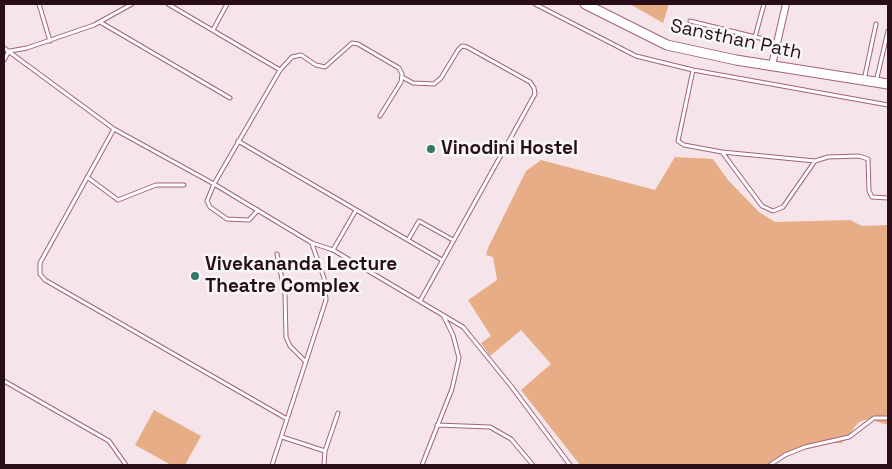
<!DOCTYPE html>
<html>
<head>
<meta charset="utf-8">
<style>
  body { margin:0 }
  #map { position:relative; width:892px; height:469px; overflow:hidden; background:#f5e5ea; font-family:"Space Grotesk",sans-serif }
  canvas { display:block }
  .frame { position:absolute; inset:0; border:5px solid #290e19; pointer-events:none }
</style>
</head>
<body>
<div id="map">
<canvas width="892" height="469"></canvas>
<div class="frame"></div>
</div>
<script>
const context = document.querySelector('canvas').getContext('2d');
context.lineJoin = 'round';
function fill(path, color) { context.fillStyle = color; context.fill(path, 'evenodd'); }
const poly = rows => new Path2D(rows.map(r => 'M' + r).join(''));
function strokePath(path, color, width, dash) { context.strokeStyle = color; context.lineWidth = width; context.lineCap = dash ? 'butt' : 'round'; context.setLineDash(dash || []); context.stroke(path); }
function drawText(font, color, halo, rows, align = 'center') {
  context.font = font + ' "Space Grotesk",sans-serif'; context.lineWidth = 5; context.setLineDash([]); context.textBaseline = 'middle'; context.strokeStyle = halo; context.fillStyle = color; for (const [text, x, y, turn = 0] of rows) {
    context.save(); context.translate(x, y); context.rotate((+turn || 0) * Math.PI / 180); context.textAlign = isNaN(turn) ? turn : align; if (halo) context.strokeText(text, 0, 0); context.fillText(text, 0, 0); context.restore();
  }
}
fill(poly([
  [630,4,669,4,663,23],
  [675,157,713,159,728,180,759,212,775,222,850,220,862,226,888,225,888,425,868,419,859,422,842,443,828,443,794,452,774,465,580,465,521,390,551,364,521,330,490,356,481,343,491,336,468,300,497,280,493,257,486,255,488,248,526,171,541,160,655,190],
  [154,410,201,436,185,465,171,465,135,445]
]), '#e7ad86');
const lane = poly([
  [39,4,50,41],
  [168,4,280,70],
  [535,4,636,56,693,70,888,105],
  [690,21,776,42],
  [100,22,230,98],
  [213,30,227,4],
  [755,37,764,4],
  [4,48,114,129,214,184,312,243,333,250,463,327,511,386,570,465],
  [10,51,27,48,94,25,132,4],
  [4,60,9,51],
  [693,70,678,141,684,145,722,152,762,206,773,211,783,207,815,161,722,152],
  [402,77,413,83,434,84,441,78,458,50,462,46,467,47,530,82,534,88,535,94,420,301],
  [864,80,876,24],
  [876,82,888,31],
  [114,129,40,263,40,274,45,280,287,419],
  [238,141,442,260],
  [815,161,828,157,859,156,868,159,869,191,872,197,888,198],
  [87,177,118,200,156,185,184,185],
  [258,210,249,220,227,219,210,207,207,201,214,184,280,70,292,57,301,55,316,65,325,67,352,43,358,44,399,68,402,74,401,82,380,116],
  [408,240,419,221,453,240],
  [333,250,356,210],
  [277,254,285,295,286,337,290,346,305,361],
  [4,381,109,441,126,465],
  [437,425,490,427,511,439,533,465],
  [282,437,325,451,324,465],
  [325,451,338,413],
  [272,465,326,300,324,278,312,244],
  [422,465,452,389,459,358,453,335,443,315],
  [770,465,785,455,805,447,849,437,874,418,888,418]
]);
const street = poly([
  [772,65,786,4]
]);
const secondary = poly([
  [585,4,667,45,736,60,888,84]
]);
strokePath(lane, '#a4607c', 5);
strokePath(street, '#a4607c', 8);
strokePath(secondary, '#a4607c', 11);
strokePath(lane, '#fff', 3);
strokePath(street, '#fff', 6);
strokePath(secondary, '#fff', 9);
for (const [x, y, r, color] of [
  [431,149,5,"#357767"],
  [195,276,5,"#357767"]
]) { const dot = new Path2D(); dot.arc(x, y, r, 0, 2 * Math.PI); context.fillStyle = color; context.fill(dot); strokePath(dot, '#f7f7f7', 2); }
drawText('19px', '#290e19', '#f7f7f7', [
  ["Sansthan Path",736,40,12]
]);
drawText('bold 19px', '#290e19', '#f7f7f7', [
  ["Vinodini Hostel",441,149],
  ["Vivekananda Lecture",205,265],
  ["Theatre Complex",205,287]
], 'left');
</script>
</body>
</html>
